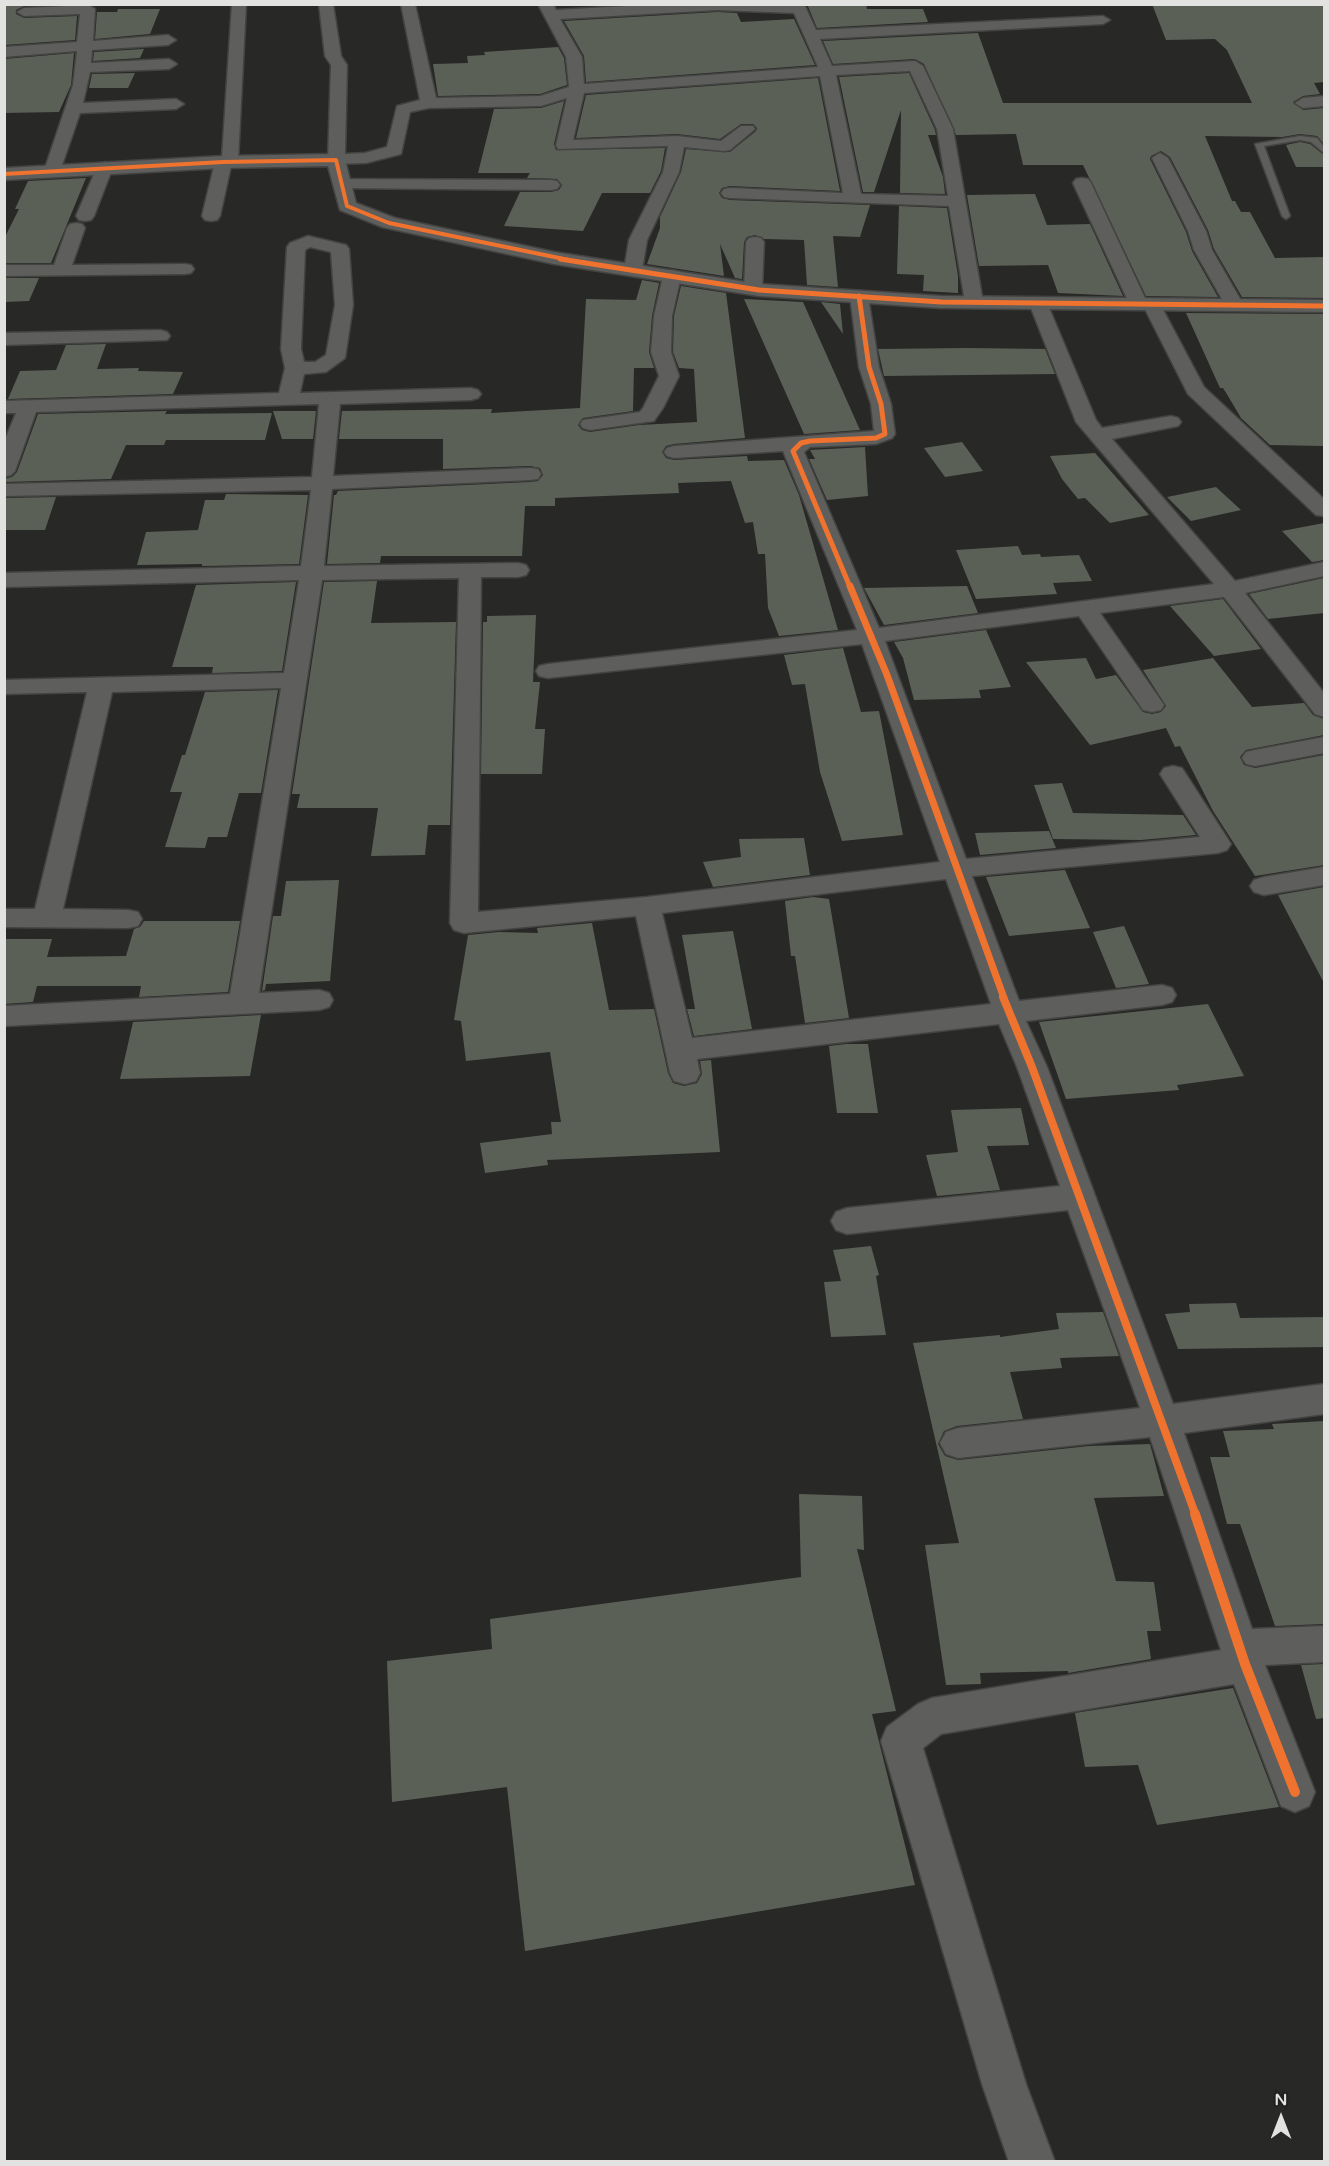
<!DOCTYPE html>
<html>
<head>
<meta charset="utf-8">
<style>
  body { margin:0 }
  #map { position:relative; width:1329px; height:2166px; overflow:hidden; background:#282827; font-family:"Varela Round",sans-serif }
  canvas { display:block }
  .frame { position:absolute; inset:0; border:6px solid #e2e2e0; pointer-events:none }
  .north { position:absolute; left:1251px; top:2088px; width:60px; height:60px; -webkit-text-stroke:4px #20201d; paint-order:stroke; rotate:0deg; font-size:16px; font-weight:700; line-height:24px; text-align:center; color:#e2e2e0 }
  .north::after { content:''; display:block; margin:auto; width:21px; height:27px; background:#e2e2e0; clip-path:polygon(50% 0,100% 100%,50% 72%,0 100%) }
</style>
</head>
<body>
<div id="map">
<canvas width="1329" height="2166"></canvas>
<div class="frame"></div>
<div class="north">N</div>
</div>
<script>
const context = document.querySelector('canvas').getContext('2d');
context.lineJoin = 'round';
function fill(path, color) { context.fillStyle = color; context.fill(path, 'evenodd'); }
const poly = rows => new Path2D(rows.map(r => 'M' + r).join(''));
function strokePath(path, color, width, dash) { context.strokeStyle = color; context.lineWidth = width; context.lineCap = dash ? 'butt' : 'round'; context.setLineDash(dash || []); context.stroke(path); }
fill(poly([
  [4,4,51,4,24,6,16,10,16,14,24,18,77,16,75,40,4,45],
  [807,4,866,4,867,9,923,9,928,22,817,28],
  [1152,4,1324,5,1324,82,1314,83,1320,94,1303,96,1293,102,1303,110,1324,108,1324,144,1317,136,1300,134,1282,137,1205,136,1232,201,1235,201,1241,212,1250,212,1275,258,1324,257,1324,298,1242,297,1214,249,1208,230,1170,157,1161,151,1151,156,1150,159,1186,232,1192,251,1218,297,1146,296,1083,165,1023,165,1016,134,956,135,924,64,915,59,833,64,823,41,978,33,1003,103,1252,103,1227,50,1215,39,1166,40],
  [118,9,160,9,150,34,95,39,97,12,117,12],
  [717,12,737,13,741,22,794,19,815,65,586,82,584,56,564,21],
  [558,47,564,58,567,85,540,94,438,96,433,64,468,63,467,56,485,55,484,52],
  [144,49,140,58,93,61,94,52],
  [74,53,71,85,59,112,4,113,4,59],
  [135,73,128,88,89,88,92,74],
  [909,73,935,130,936,135,928,135,943,177,945,194,900,193,901,110,874,192,863,192,839,77],
  [818,78,840,191,730,186,722,188,719,193,722,198,730,200,870,205,860,237,833,236,838,287,807,285,804,240,764,239,755,235,747,237,744,242,742,279,735,278,720,244,724,276,647,264,660,228,660,217,681,172,686,149,730,152,756,131,757,128,753,124,741,124,720,139,677,134,576,138,586,95],
  [564,101,554,144,556,150,665,148,661,171,650,193,602,193,583,231,504,226,520,192,551,192,559,190,562,185,557,179,527,178,530,173,478,173,494,109,541,108],
  [1300,142,1310,144,1324,155,1324,167,1296,167,1286,145],
  [86,178,51,263,4,263,4,239,19,209,15,209,28,181],
  [1035,194,1047,225,1090,224,1123,296,1058,293,1048,265,979,266,967,195],
  [899,206,947,208,958,276,958,293,923,291,924,275,897,274],
  [4,278,39,278,29,301,4,302],
  [642,280,659,283,652,316,649,352,654,368,634,368,633,411,583,418,578,425,582,430,590,432,639,425,697,422,694,369,679,368,673,352,674,316,681,286,726,293,745,438,674,444,666,446,662,452,666,458,674,460,747,456,748,461,784,460,799,495,838,630,779,636,768,608,765,554,758,554,753,522,745,523,731,481,678,483,679,493,555,498,555,506,525,506,522,556,381,556,380,563,327,564,334,495,336,495,338,491,530,482,538,481,543,475,540,468,530,466,443,469,443,439,339,439,342,411,492,409,491,413,580,408,586,299,636,300],
  [744,299,803,302,860,430,804,434],
  [821,302,840,304,843,334],
  [1186,313,1324,314,1324,446,1270,445,1241,418,1228,396,1223,388,1220,388],
  [106,344,97,369,139,368,138,371,183,372,173,394,8,399,20,371,56,370,66,345],
  [967,348,1045,349,1055,374,884,376,878,349],
  [167,411,165,414,272,413,265,440,166,440,164,445,126,445,111,479,4,482,4,479,12,477,17,472,38,414],
  [273,411,316,411,313,439,282,439],
  [962,442,983,471,945,477,924,448],
  [865,447,868,496,827,500,809,459,815,459,810,450],
  [1095,453,1149,515,1110,523,1085,498,1078,499,1062,479,1050,456],
  [1216,487,1241,510,1191,521,1167,497],
  [226,494,308,495,299,564,202,566,202,564,137,565,146,532,198,530,205,500,224,500],
  [56,497,45,530,4,530,4,498],
  [1324,523,1324,560,1312,562,1282,531],
  [1018,546,1022,555,1040,554,1041,557,1079,555,1092,581,1053,583,1057,594,976,599,956,550],
  [1324,578,1324,613,1268,619,1249,594],
  [377,581,371,623,456,622,450,825,428,825,425,855,371,856,378,808,297,808,300,794,292,794,324,582],
  [296,582,282,671,212,673,213,667,172,667,196,585],
  [967,586,978,613,884,625,864,588],
  [1223,599,1261,649,1214,656,1170,606],
  [536,615,533,682,540,682,535,729,545,729,542,774,481,774,483,622,487,622,487,616],
  [986,630,1011,687,979,690,981,698,914,700,903,658,894,642],
  [843,648,861,712,879,711,903,835,842,841,820,772,805,684,792,685,784,655],
  [1086,658,1096,679,1116,675,1143,712,1152,714,1161,712,1166,706,1143,670,1213,658,1252,707,1304,703,1313,715,1324,719,1324,735,1246,750,1240,757,1244,765,1255,768,1324,755,1324,865,1255,876,1213,811,1180,746,1175,747,1166,728,1090,745,1026,662],
  [278,690,261,793,239,793,227,837,208,837,205,848,165,847,182,792,170,792,182,755,185,755,205,692],
  [1062,783,1073,813,1183,815,1196,835,1141,840,1053,839,1034,785],
  [1049,831,1056,848,980,855,975,833],
  [804,838,810,875,713,887,703,862,741,857,739,839],
  [1065,870,1090,928,1009,936,986,877],
  [339,880,330,981,266,984,265,990,262,991,273,916,281,916,286,881],
  [1324,887,1324,983,1278,895],
  [813,897,829,899,849,1018,805,1023,795,956,791,956,785,901],
  [144,921,240,921,228,992,139,997,141,986,37,986,33,1002,4,1004,4,939,52,939,47,957,126,956,134,929,140,927],
  [592,923,609,1010,654,1009,668,1073,673,1083,684,1086,697,1083,702,1074,700,1061,711,1060,720,1152,547,1160,548,1165,485,1173,480,1143,552,1134,551,1122,561,1122,550,1052,466,1061,461,1021,454,1020,468,935,499,932,538,933,537,928],
  [1124,926,1149,984,1116,988,1093,932],
  [733,931,752,1029,694,1036,687,1009,695,1009,682,935],
  [1208,1004,1244,1076,1177,1085,1179,1090,1066,1099,1039,1022],
  [261,1015,250,1076,120,1079,133,1022],
  [846,1044,868,1044,878,1113,837,1113,829,1046],
  [1021,1108,1029,1145,987,1146,1000,1190,937,1196,926,1155,958,1152,951,1110],
  [871,1246,879,1275,876,1276,886,1335,831,1337,824,1282,841,1281,833,1250],
  [1236,1303,1240,1318,1324,1317,1324,1347,1178,1349,1165,1314,1190,1312,1189,1304],
  [1103,1312,1119,1356,1060,1358,1062,1368,1010,1372,1023,1419,957,1426,944,1431,938,1444,945,1456,958,1460,1089,1446,1150,1444,1164,1496,1094,1498,1116,1581,1154,1582,1161,1631,1147,1631,1151,1659,1068,1673,1068,1671,980,1673,981,1684,946,1685,925,1545,959,1543,913,1343,1000,1335,1000,1337,1059,1329,1056,1313],
  [1324,1421,1324,1624,1275,1626,1240,1524,1227,1524,1210,1457,1230,1457,1223,1431,1274,1429,1272,1424],
  [799,1494,862,1496,864,1550,857,1549,896,1711,872,1714,915,1885,525,1951,507,1787,392,1802,387,1661,492,1649,490,1619,801,1577],
  [1324,1664,1324,1718,1316,1719,1301,1665],
  [1233,1688,1279,1807,1157,1825,1138,1765,1085,1767,1075,1713]
]), '#5b6056');
const service = poly([
  [1300,136,1317,138,1324,147,1324,153,1311,142,1300,140,1264,146,1290,216,1286,219,1282,216,1255,144,1300,136]
]);
const minor = poly([
  [232,4,246,4,238,161,231,166,220,216,217,220,211,221,205,220,202,216,215,162,222,157,232,4],
  [319,4,333,4,341,56,347,65,345,154,365,153,387,147,397,106,420,100,401,4,415,4,436,98,540,96,569,87,566,57,538,4,553,4,556,10,663,4,804,4,816,30,1103,16,1110,20,1103,24,820,39,832,66,915,61,923,66,953,129,983,302,981,306,974,308,967,306,965,302,949,206,730,198,724,197,721,193,724,189,730,188,843,193,820,76,584,93,573,140,677,136,721,141,741,126,753,126,755,129,730,150,724,151,684,147,679,172,647,240,642,270,639,274,633,275,627,274,624,270,629,240,663,172,668,146,558,149,556,145,567,98,541,106,429,108,410,112,401,154,366,163,330,164,328,160,331,65,325,56,319,4],
  [717,10,794,13,818,67,584,84,582,57,560,19,717,10],
  [910,71,937,129,948,196,861,194,836,75,910,71],
  [88,5,95,9,93,41,168,35,176,40,168,45,92,50,91,63,169,59,177,64,169,69,90,72,83,103,176,99,184,104,176,109,80,113,60,171,58,175,52,176,46,175,44,171,73,85,77,51,4,57,4,47,77,42,80,14,24,16,17,12,24,8,88,5],
  [1324,96,1324,106,1303,108,1295,103,1303,98,1324,96],
  [1160,153,1168,158,1206,231,1212,250,1243,304,1241,308,1227,308,1194,250,1188,231,1152,158,1160,153],
  [105,162,113,167,94,216,91,220,85,221,79,220,76,216,97,167,105,162],
  [1082,178,1088,179,1091,183,1145,298,1158,300,1160,304,1204,387,1324,499,1324,516,1316,515,1188,394,1145,309,1131,307,1129,303,1073,183,1076,179,1082,178],
  [342,179,551,180,557,181,560,185,557,189,551,190,336,188,333,184,336,180,342,179],
  [76,223,82,224,85,228,72,265,185,264,191,265,194,269,191,273,185,274,4,276,4,265,54,265,67,228,70,224,76,223],
  [308,236,346,245,349,249,353,305,345,358,326,372,304,374,300,393,471,388,478,390,481,394,478,398,471,400,340,404,333,476,530,468,538,469,541,474,538,479,530,480,332,489,324,566,518,563,526,565,529,570,526,575,518,577,481,577,478,912,647,897,940,862,862,644,548,678,539,676,536,671,539,666,548,664,857,630,783,451,674,458,667,456,664,452,667,448,674,446,874,431,871,404,859,367,850,296,852,292,866,292,868,296,879,367,891,404,895,434,892,438,876,444,810,447,804,452,879,628,1214,584,1076,422,1029,303,1031,299,1038,297,1045,299,1047,303,1096,420,1102,428,1171,416,1178,418,1181,422,1178,426,1112,439,1235,581,1324,562,1324,576,1245,593,1324,693,1324,717,1315,714,1224,597,1100,613,1164,705,1161,710,1152,712,1143,710,1079,616,885,641,966,859,1200,837,1160,774,1164,768,1173,766,1182,768,1231,844,1227,850,1218,853,972,876,1019,1001,1162,985,1172,988,1176,995,1172,1002,1162,1005,1026,1021,1047,1067,1173,1404,1324,1384,1324,1414,1184,1433,1252,1629,1324,1626,1324,1662,1265,1665,1315,1792,1309,1806,1295,1812,1281,1806,1234,1684,941,1734,923,1748,1026,2084,1055,2162,1009,2162,982,2084,881,1741,887,1727,918,1704,932,1698,1221,1650,1150,1437,958,1458,946,1454,940,1443,946,1432,958,1428,1140,1408,1068,1210,847,1234,836,1230,831,1221,836,1212,847,1208,1060,1186,1017,1067,999,1024,697,1059,700,1073,696,1081,685,1084,674,1081,670,1073,636,916,464,933,454,930,450,923,459,578,322,580,259,993,319,990,329,993,333,1000,329,1007,319,1010,4,1026,4,1006,230,994,281,688,112,692,63,909,128,910,138,912,142,919,138,926,128,928,4,927,4,909,35,909,87,692,4,694,4,680,284,673,299,580,4,587,4,573,301,566,311,490,4,496,4,484,312,477,319,404,36,412,15,471,11,475,4,477,4,442,16,413,4,413,4,401,279,393,285,368,281,349,287,247,290,243,308,236],
  [310,247,331,252,335,305,326,355,315,362,304,362,301,349,305,250,310,247],
  [946,879,991,1004,692,1038,662,913,946,879],
  [755,237,761,238,764,242,762,289,760,293,753,295,746,293,744,289,746,242,749,238,755,237],
  [672,270,679,272,681,276,672,316,671,352,679,376,663,408,654,421,590,430,583,428,580,424,583,420,640,412,643,408,659,376,651,352,654,316,663,276,665,272,672,270],
  [160,330,167,332,170,336,167,340,4,345,4,333,160,330],
  [1324,737,1324,753,1255,766,1246,764,1242,758,1246,752,1255,750,1324,737],
  [1324,867,1324,885,1264,895,1254,892,1250,886,1254,880,1264,877,1324,867]
]);
const tertiary = poly([
  [336,154,343,156,345,160,356,203,395,218,554,252,759,284,941,296,1324,300,1324,312,941,308,759,296,554,264,382,227,340,210,328,166,223,168,4,180,4,168,223,156,336,154]
]);
strokePath(service, '#434342', 3);
strokePath(minor, '#434342', 3);
strokePath(tertiary, '#434342', 3);
fill(service, '#5e5e5c');
fill(minor, '#5e5e5c');
fill(tertiary, '#5e5e5c');
strokePath(poly([
  [4,174,223,162,336,160,347,206,389,223,569,260]
]), '#ef722f', 4);
strokePath(poly([
  [560,259,759,290,941,302,1324,306],
  [850,587,793,451,801,443,810,441,876,438,885,434,881,404,869,367,859,296]
]), '#ef722f', 5);
strokePath(poly([
  [850,586,887,675,1004,998]
]), '#ef722f', 7);
strokePath(poly([
  [1003,997,1032,1067,1196,1516]
]), '#ef722f', 8);
strokePath(poly([
  [1195,1514,1245,1664,1295,1792]
]), '#ef722f', 10);
</script>
</body>
</html>
